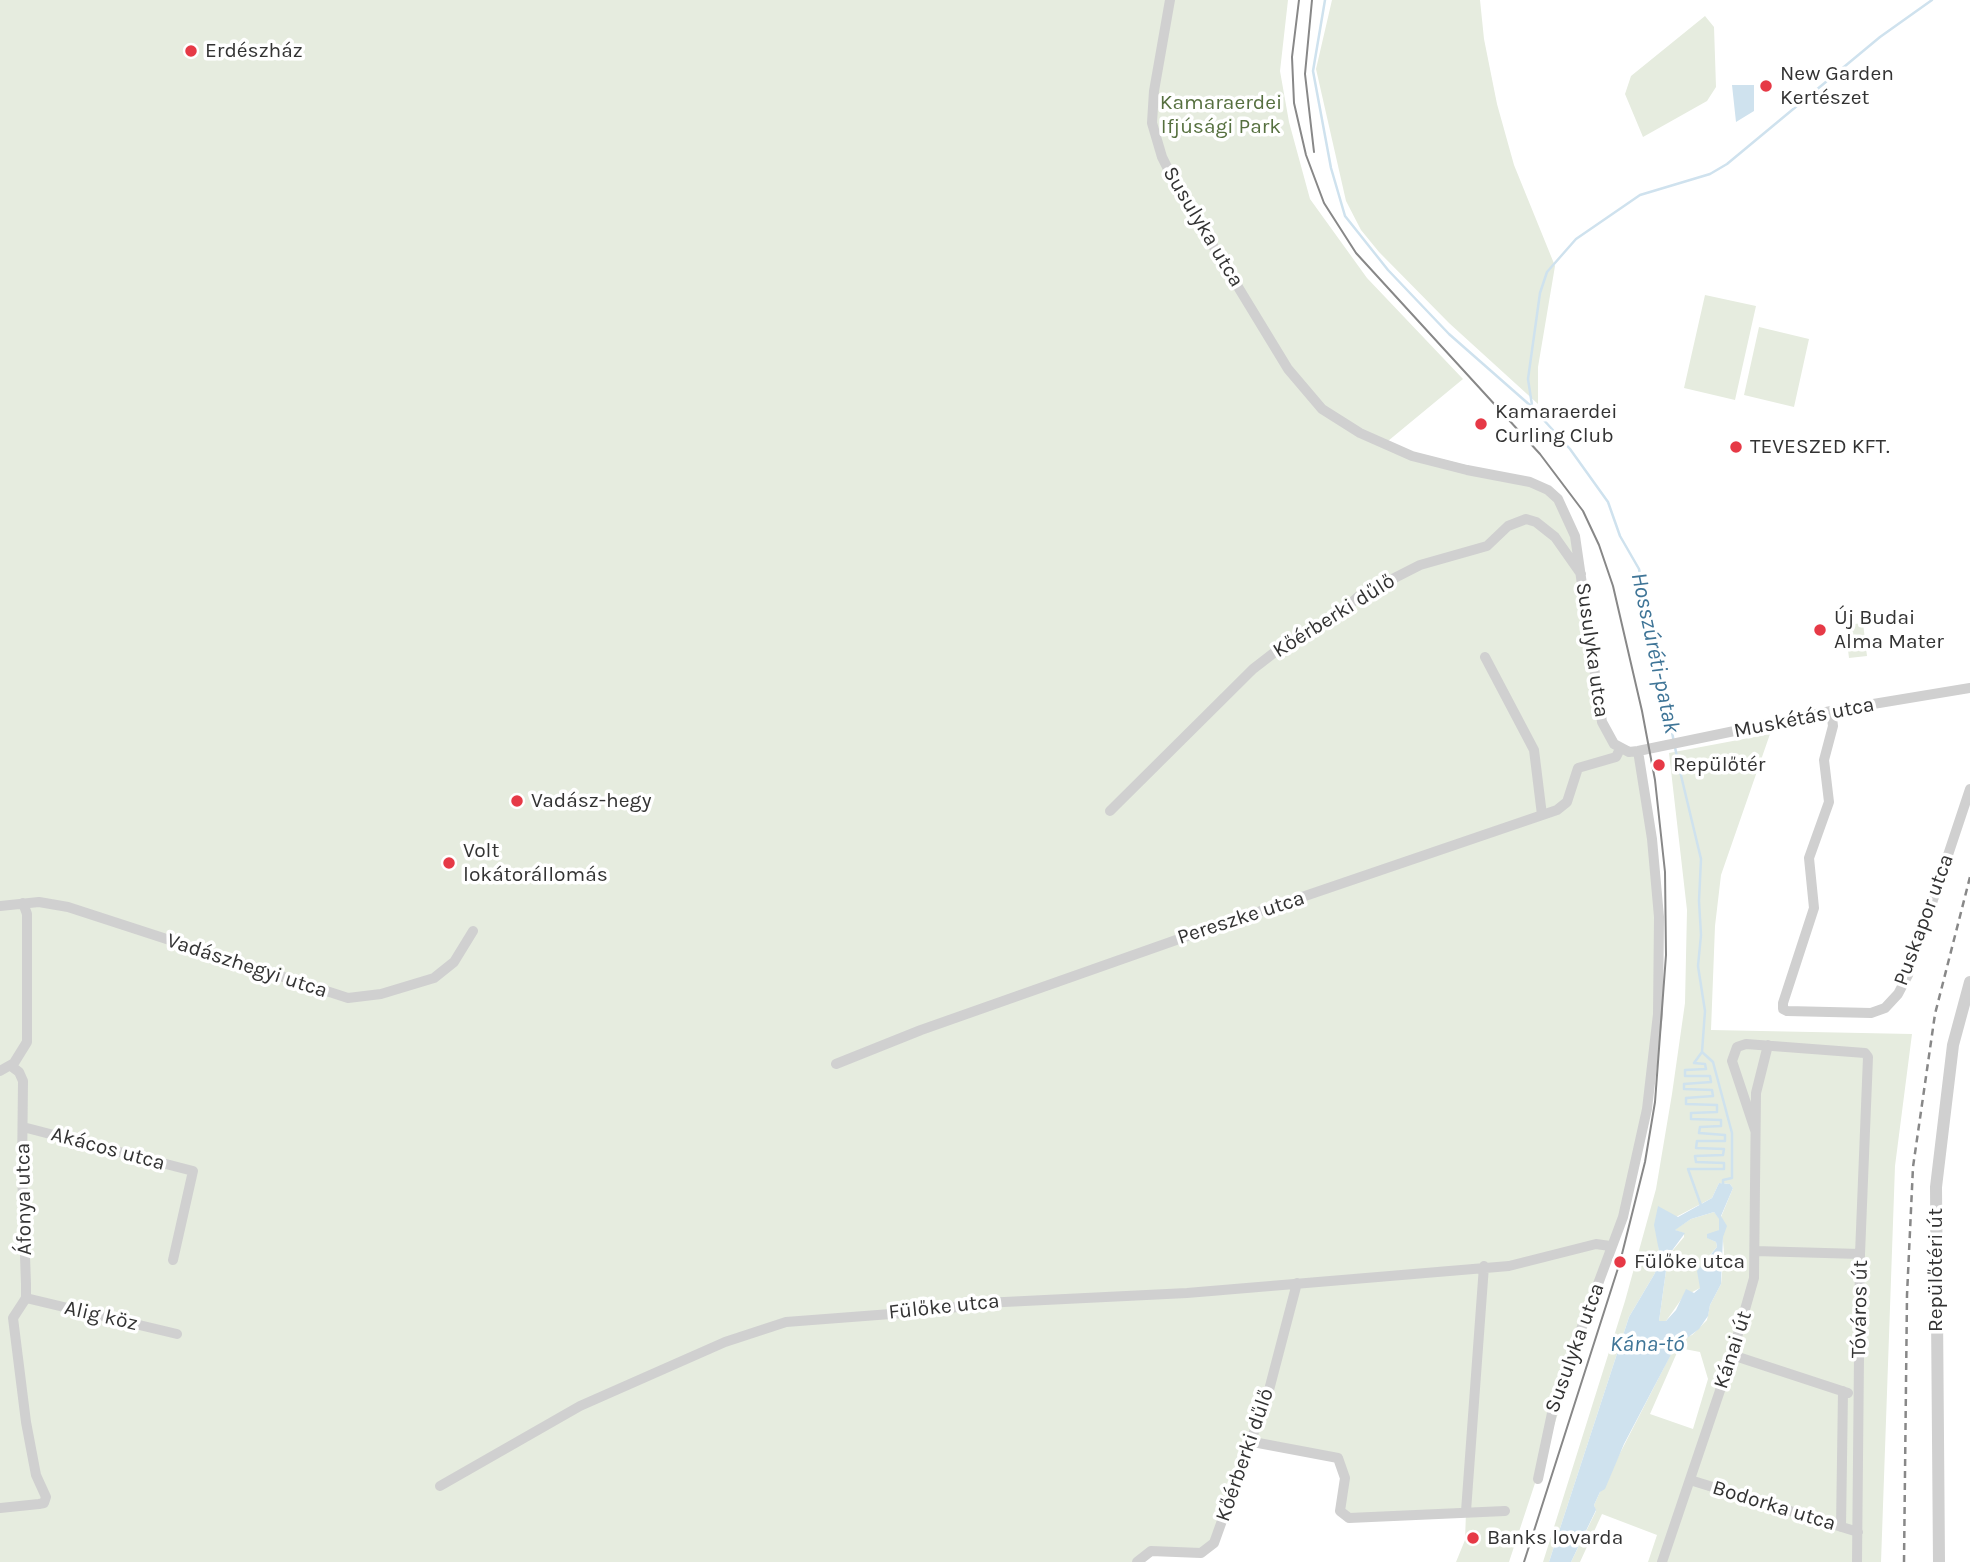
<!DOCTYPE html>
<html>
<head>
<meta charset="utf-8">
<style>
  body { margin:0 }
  canvas { display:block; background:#fff }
</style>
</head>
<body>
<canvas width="1970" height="1562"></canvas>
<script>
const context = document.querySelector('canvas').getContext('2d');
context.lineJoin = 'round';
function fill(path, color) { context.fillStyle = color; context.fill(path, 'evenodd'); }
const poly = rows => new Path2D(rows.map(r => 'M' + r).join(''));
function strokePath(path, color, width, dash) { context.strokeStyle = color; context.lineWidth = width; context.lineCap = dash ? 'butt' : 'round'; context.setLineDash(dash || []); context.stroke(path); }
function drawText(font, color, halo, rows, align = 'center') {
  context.font = font + ' Karla,sans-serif'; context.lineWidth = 7; context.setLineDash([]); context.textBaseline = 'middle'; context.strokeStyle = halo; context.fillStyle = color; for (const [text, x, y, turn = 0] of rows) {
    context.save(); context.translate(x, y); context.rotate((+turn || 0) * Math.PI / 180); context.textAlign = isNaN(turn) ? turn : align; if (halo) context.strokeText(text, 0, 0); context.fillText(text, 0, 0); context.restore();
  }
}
fill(poly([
  [0,0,1288,0,1280,71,1289,122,1310,199,1367,278,1463,379,1388,441,1413,452,1502,474,1550,495,1571,527,1608,738,1638,751,1652,839,1658,1014,1631,1189,1566,1376,1570,1377,1509,1562,1456,1562,1465,1540,1466,1512,1344,1517,1344,1488,1338,1458,1253,1442,1208,1550,1159,1550,1137,1562,0,1562],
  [1332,0,1480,0,1484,39,1497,104,1514,165,1555,266,1538,367,1538,404,1449,323,1379,252,1361,230,1346,201,1316,69],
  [1705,16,1714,27,1716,87,1707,101,1643,137,1625,94,1631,76],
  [1705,295,1756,306,1735,400,1684,388],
  [1759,327,1809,339,1794,407,1744,395],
  [1863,623,1867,656,1849,658,1845,625],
  [1770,734,1721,875,1715,926,1711,1030,1912,1034,1895,1166,1881,1562,1648,1562,1657,1535,1602,1514,1580,1562,1571,1562,1596,1511,1594,1505,1600,1492,1671,1354,1683,1338,1692,1335,1707,1320,1710,1305,1721,1284,1724,1253,1721,1217,1733,1188,1730,1184,1719,1183,1712,1198,1676,1217,1657,1233,1659,1251,1655,1273,1629,1317,1549,1562,1543,1562,1625,1301,1656,1189,1672,1094,1685,1003,1687,910,1669,753],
  [1679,1348,1700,1352,1708,1379,1693,1429,1650,1414],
  [1714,1212,1719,1218,1719,1230,1708,1238,1716,1242,1717,1247,1703,1263,1700,1288,1683,1297,1666,1321,1659,1321,1668,1256,1684,1237,1684,1233,1674,1230,1691,1219]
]), '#e6ecdf');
fill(poly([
  [1732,85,1754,85,1754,111,1736,122],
  [1719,1183,1730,1184,1733,1188,1721,1216,1727,1226,1723,1237,1721,1284,1710,1305,1708,1316,1699,1329,1675,1347,1624,1444,1605,1489,1600,1492,1594,1505,1596,1510,1571,1562,1549,1562,1629,1317,1655,1273,1659,1251,1654,1225,1658,1206,1678,1217,1712,1198],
  [1714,1212,1719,1219,1719,1230,1707,1234,1707,1238,1716,1242,1717,1247,1697,1271,1700,1288,1694,1293,1686,1289,1676,1310,1666,1321,1659,1321,1668,1256,1685,1233,1675,1230,1691,1219]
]), '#cfe2ee');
strokePath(poly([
  [1325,0,1313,71,1331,168,1345,216,1388,270,1449,334,1532,407,1570,449,1608,502,1620,536,1639,569,1679,767,1701,859,1699,901,1701,935,1698,966,1705,1011,1702,1052,1713,1062,1732,1133,1732,1178,1723,1180,1723,1185],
  [1532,405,1528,379,1540,293,1547,272,1576,239,1640,195,1710,174,1727,164,1880,37,1932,0],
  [1702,1052,1694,1063,1705,1064,1706,1069,1685,1070,1685,1076,1710,1076,1711,1082,1684,1084,1684,1089,1712,1090,1713,1096,1686,1098,1686,1104,1717,1105,1717,1112,1691,1113,1691,1119,1721,1120,1721,1126,1700,1127,1699,1133,1725,1135,1725,1141,1697,1141,1696,1148,1724,1149,1723,1155,1695,1156,1696,1162,1724,1163,1724,1169,1688,1169,1702,1208]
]), '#cfe2ee', 2.5);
strokePath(poly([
  [1170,0,1154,91,1152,123,1162,157,1176,185,1288,369,1322,409,1360,433,1412,456,1467,470,1530,482,1548,490,1558,499,1575,536,1602,722,1614,744,1629,752,1638,751,1831,711,1970,688],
  [1485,657,1534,750,1542,815],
  [1831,711,1833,726,1824,760,1829,802,1809,858,1814,908,1783,1003,1783,1009,1787,1011,1871,1013,1885,1008,1898,994,1908,975,1970,789],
  [1110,811,1253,669,1284,645,1339,614,1359,596,1420,565,1487,546,1508,526,1526,519,1536,522,1555,537,1581,574],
  [0,906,39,902,68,907,348,998,381,994,434,978,454,962,473,931],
  [836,1064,921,1030,1179,939,1557,810,1567,802,1578,768,1616,757,1620,749],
  [0,1071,14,1063,27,1042,27,914,23,903],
  [23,1127,193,1171,173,1260],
  [1755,1130,1732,1061,1737,1047,1746,1044,1865,1053,1868,1057,1860,1254,1857,1562],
  [1755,1251,1860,1254],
  [26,1298,177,1334],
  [1732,1355,1848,1393],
  [1253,1442,1338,1458,1345,1478,1340,1511,1349,1518,1505,1511],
  [1538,1479,1555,1399,1623,1217,1647,1109,1658,1014,1659,917,1652,839,1638,751],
  [1690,1480,1858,1532],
  [440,1486,580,1406,725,1342,786,1322,930,1311,984,1303,1187,1293,1509,1266,1596,1244,1610,1246],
  [0,1508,39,1504,44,1503,46,1497,36,1475,26,1422,13,1318,26,1298,26,1284,22,1172,23,1081,19,1072,11,1066],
  [1466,1511,1484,1266],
  [1841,1527,1843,1391],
  [1137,1562,1151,1551,1201,1553,1214,1543,1269,1390,1297,1283],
  [1662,1562,1732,1355,1754,1278,1756,1093,1768,1045]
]), '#d0d0d0', 10);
strokePath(poly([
  [1939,1562,1936,1187,1953,1045,1970,982]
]), '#d0d0d0', 12);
strokePath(poly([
  [1299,0,1292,57,1294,103,1306,155,1324,203,1356,253,1540,454,1583,511,1599,545,1613,586,1642,711,1655,780,1665,872,1666,955,1655,1102,1645,1162,1620,1262,1524,1562],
  [1312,0,1305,74,1314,152]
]), '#888', 2);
strokePath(poly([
  [1904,1562,1907,1295,1913,1167,1935,1014,1970,877]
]), '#888', 2.5, [7, 5]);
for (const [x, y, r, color] of [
  [191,51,7,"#e63946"],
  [1766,86,7,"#e63946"],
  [1481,424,7,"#e63946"],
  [1736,447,7,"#e63946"],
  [1820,630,7,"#e63946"],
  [1659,765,7,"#e63946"],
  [517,801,7,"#e63946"],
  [449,863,7,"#e63946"],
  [1620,1262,7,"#e63946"],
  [1473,1538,7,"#e63946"]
]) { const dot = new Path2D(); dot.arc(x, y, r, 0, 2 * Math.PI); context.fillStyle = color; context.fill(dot); strokePath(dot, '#fff', 2.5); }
drawText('21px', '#333', '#fff', [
  ["Erdészház",205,51],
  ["New Garden",1780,74],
  ["Kertészet",1780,98],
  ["Kamaraerdei",1495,412],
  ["Curling Club",1495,436],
  ["TEVESZED KFT.",1750,447],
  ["Új Budai",1834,618],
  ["Alma Mater",1834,642],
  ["Repülőtér",1673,765],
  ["Vadász-hegy",531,801],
  ["Volt",463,851],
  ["lokátorállomás",463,875],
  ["Fülőke utca",1634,1262],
  ["Banks lovarda",1487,1538]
], 'left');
drawText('21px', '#56703f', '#fff', [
  ["Kamaraerdei",1221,103],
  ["Ifjúsági Park",1221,127]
]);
drawText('21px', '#333', '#fff', [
  ["Susulyka utca",1203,227,59],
  ["Kőérberki dűlő",1334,616,-32],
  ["Susulyka utca",1592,650,82],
  ["Muskétás utca",1804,718,-11],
  ["Pereszke utca",1241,918,-18],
  ["Puskapor utca",1924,920,-70],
  ["Vadászhegyi utca",247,966,18],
  ["Akácos utca",108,1149,15],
  ["Áfonya utca",24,1199,-91],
  ["Repülőtéri út",1936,1270,-90],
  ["Fülőke utca",944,1307,-6],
  ["Tóváros út",1860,1309,-89],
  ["Alig köz",101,1316,13],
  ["Susulyka utca",1575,1348,-70],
  ["Kánai út",1733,1350,-72],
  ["Kőérberki dűlő",1245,1455,-71],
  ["Bodorka utca",1774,1506,17]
]);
drawText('italic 23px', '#3f7597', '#fff', [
  ["Hosszúréti-patak",1655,653,78],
  ["Kána-tó",1647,1344]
]);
</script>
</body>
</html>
